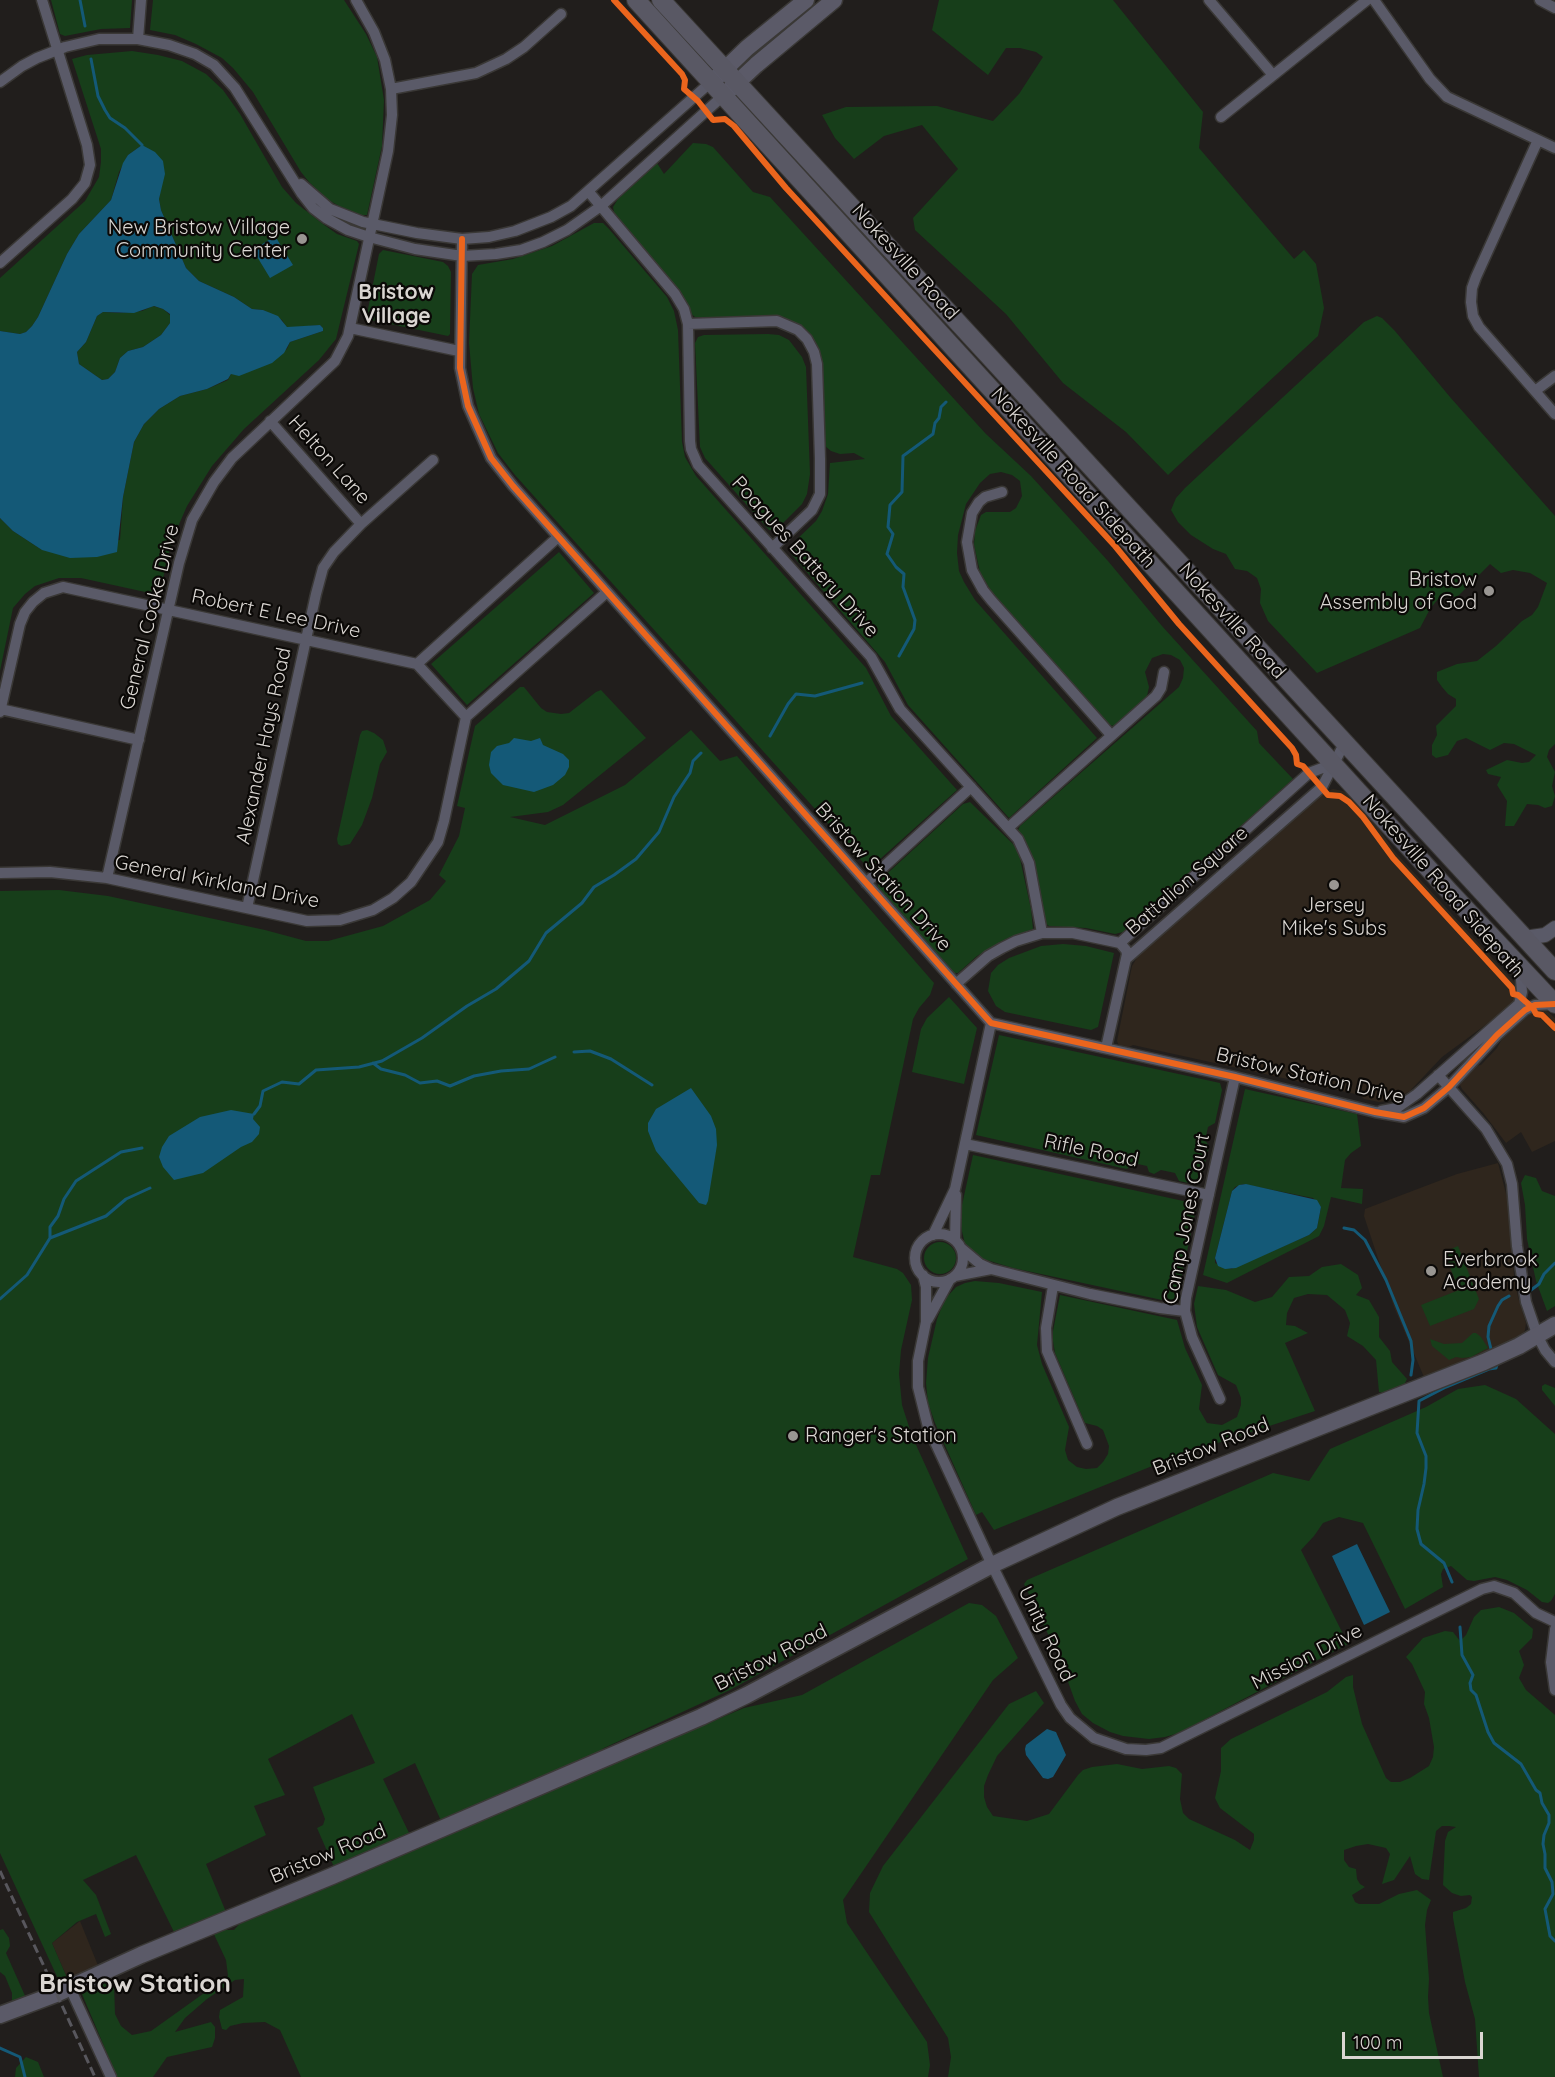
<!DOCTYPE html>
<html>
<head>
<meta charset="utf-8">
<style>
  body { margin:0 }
  #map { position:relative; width:1555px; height:2077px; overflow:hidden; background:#211e1c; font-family:Quicksand,sans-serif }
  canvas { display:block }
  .scale { position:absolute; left:1342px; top:2032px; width:141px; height:27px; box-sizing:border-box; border:3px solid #dad6d2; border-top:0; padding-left:8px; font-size:18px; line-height:21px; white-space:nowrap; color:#dad6d2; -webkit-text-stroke:4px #0b0907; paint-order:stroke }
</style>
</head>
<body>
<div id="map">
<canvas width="1555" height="2077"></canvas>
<div class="scale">100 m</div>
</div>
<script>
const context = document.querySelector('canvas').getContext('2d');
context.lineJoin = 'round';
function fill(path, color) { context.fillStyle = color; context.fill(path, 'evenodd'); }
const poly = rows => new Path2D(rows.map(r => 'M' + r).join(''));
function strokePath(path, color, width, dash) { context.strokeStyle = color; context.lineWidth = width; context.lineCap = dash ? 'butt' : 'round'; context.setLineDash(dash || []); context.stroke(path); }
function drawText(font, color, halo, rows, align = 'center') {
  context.font = font + ' Quicksand,sans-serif'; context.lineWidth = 4.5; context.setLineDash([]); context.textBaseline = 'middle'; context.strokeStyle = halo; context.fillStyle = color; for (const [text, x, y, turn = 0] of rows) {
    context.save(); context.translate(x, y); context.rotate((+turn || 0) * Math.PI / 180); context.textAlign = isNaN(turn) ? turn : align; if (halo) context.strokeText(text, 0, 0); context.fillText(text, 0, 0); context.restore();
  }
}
fill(poly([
  [1333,789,1343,791,1351,795,1372,819,1396,853,1516,984,1518,988,1514,1004,1442,1057,1410,1091,1394,1100,1379,1102,1364,1099,1360,1095,1133,1045,1127,1048,1119,1046,1117,1041,1132,966,1138,956,1320,794],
  [1545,1009,1555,1018,1555,1141,1532,1152,1521,1132,1506,1143,1484,1114,1462,1089,1460,1085,1462,1079,1473,1066,1481,1065,1497,1048,1504,1035,1528,1011],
  [1498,1163,1508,1201,1514,1275,1518,1297,1526,1323,1525,1330,1523,1335,1503,1348,1424,1377,1394,1307,1364,1216,1365,1209,1457,1174],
  [80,1921,99,1968,68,1980,52,1943]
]), '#2f261d');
fill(poly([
  [51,0,132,0,130,28,101,29,65,36,60,34],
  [153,0,344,0,366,34,377,57,384,100,382,146,367,215,361,215,339,206,327,199,309,182,301,172,253,92,233,68,222,58,196,44,175,35,150,30],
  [939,0,1113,0,1203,112,1199,148,1294,259,1304,250,1316,264,1324,308,1318,336,1168,475,1126,432,1063,383,1006,314,915,230,913,218,958,169,922,125,884,136,854,159,835,138,822,115,846,107,937,106,993,121,1019,94,1043,57,1036,52,1020,48,1006,48,988,75,932,30],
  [132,51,158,55,182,61,206,74,223,90,240,114,282,187,296,203,323,224,337,234,357,241,359,244,336,339,319,360,244,429,212,466,187,506,177,529,170,549,159,595,81,578,59,578,35,586,25,594,13,608,0,671,0,518,13,531,42,550,120,540,123,497,134,442,144,424,159,409,180,396,207,389,228,380,231,374,287,349,290,342,323,331,323,328,320,325,287,328,282,320,263,310,252,309,234,297,199,281,186,268,161,210,159,199,161,187,142,145,128,155,119,172,111,200,79,234,67,254,38,317,32,326,26,332,20,334,0,331,0,278,85,201,99,177,101,162,101,149,72,59,87,55],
  [693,143,706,144,713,147,753,192,770,197,986,434,1031,476,1108,561,1162,626,1257,731,1259,743,1293,779,1123,932,1115,934,1086,928,1049,926,1045,923,1018,830,1020,826,1179,687,1183,678,1184,668,1180,660,1171,655,1163,654,1152,658,1145,672,1149,687,1147,696,1116,726,1107,725,995,598,980,572,974,545,975,531,981,515,986,512,1010,512,1016,508,1022,496,1020,481,1012,475,1001,472,990,474,980,483,966,504,958,535,957,553,959,571,964,582,975,600,1097,738,1009,818,908,705,885,662,791,554,792,544,816,521,822,511,828,494,830,463,865,459,854,453,840,454,831,451,825,446,821,363,796,325,695,317,690,313,683,297,615,217,613,207,618,199,657,163,664,174],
  [594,223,603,223,609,229,667,297,674,311,678,330,682,442,685,457,696,476,866,668,891,716,957,790,869,869,515,475,498,453,479,414,473,388,469,343,472,274,478,265,513,259,552,246],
  [383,250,443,262,448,266,451,272,450,334,448,336,366,319,379,254],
  [153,306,163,309,170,315,170,323,161,335,143,347,128,351,120,358,115,372,108,379,102,380,79,364,77,352,86,342,97,316,103,312,119,313,142,311],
  [1377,316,1382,318,1395,331,1450,397,1555,516,1555,744,1549,750,1547,757,1555,772,1552,786,1555,796,1552,806,1545,808,1538,805,1527,804,1514,826,1505,826,1507,801,1497,785,1501,777,1488,774,1486,770,1507,760,1522,763,1529,762,1536,755,1514,744,1504,743,1490,750,1466,738,1457,741,1448,755,1436,758,1432,755,1432,745,1437,735,1436,726,1456,706,1456,699,1448,694,1442,687,1437,680,1437,672,1457,664,1477,661,1496,646,1522,621,1532,615,1538,607,1547,583,1530,573,1513,570,1501,573,1490,564,1457,597,1446,596,1438,599,1430,609,1420,628,1317,673,1268,621,1260,603,1261,589,1257,578,1247,571,1235,569,1226,554,1213,549,1191,535,1178,522,1171,510,1176,498,1185,488,1364,322],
  [768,334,779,335,789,340,802,357,806,367,810,474,807,494,802,504,776,530,769,530,705,458,700,447,695,343,698,337,704,335],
  [559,552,594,593,467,705,431,664],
  [520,687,524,687,541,708,547,712,561,714,569,713,596,692,601,690,646,738,563,805,548,812,510,817,545,825,625,785,691,730,720,761,737,756,934,983,930,995,919,1008,913,1019,880,1175,871,1175,853,1257,897,1269,903,1273,911,1285,912,1300,901,1350,899,1374,902,1405,912,1436,968,1559,730,1690,604,1748,589,1760,442,1823,415,1763,383,1779,411,1837,334,1867,317,1828,323,1825,325,1819,313,1787,375,1763,352,1714,268,1759,285,1795,254,1806,266,1835,206,1864,226,1912,175,1934,136,1855,83,1880,96,1895,111,1934,105,1937,96,1914,77,1922,52,1943,68,1980,60,1983,0,1853,0,891,59,890,108,896,265,930,306,941,328,941,383,926,430,900,446,881,439,875,459,836,465,808,457,806,475,726],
  [367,730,374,733,383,740,387,752,380,764,372,798,362,825,350,844,341,846,338,844,337,839,360,735,362,731],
  [970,802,1013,844,1019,854,1031,909,1033,929,1006,939,977,956,958,973,954,973,878,888,878,882,963,804],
  [1063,944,1086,946,1114,953,1098,1027,1091,1030,1005,1012,996,1006,988,991,991,973,998,965,1009,958,1041,946],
  [949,997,977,1028,964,1084,912,1072,921,1029,927,1018],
  [999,1035,1220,1083,1222,1090,1215,1123,1208,1127,1205,1140,1209,1146,1201,1180,1196,1184,1193,1184,1179,1181,1175,1173,1161,1170,1154,1174,1149,1172,1147,1166,1133,1163,1127,1169,1122,1168,976,1135],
  [1245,1089,1357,1114,1361,1146,1351,1153,1345,1160,1341,1188,1363,1189,1362,1204,1331,1197,1324,1226,1319,1236,1227,1283,1203,1275],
  [1243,1184,1313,1198,1321,1207,1317,1228,1309,1235,1231,1269,1215,1263,1215,1258,1232,1191,1235,1187],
  [973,1155,1197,1204,1176,1303,1013,1268,980,1258,971,1252,965,1244,960,1223,962,1205],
  [1525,1175,1536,1178,1542,1191,1555,1196,1555,1306,1547,1311,1536,1281,1527,1239,1525,1205,1521,1183],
  '924 1258a16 16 0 1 1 32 0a16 16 0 1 1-32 0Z',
  [1458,1246,1479,1299,1474,1309,1430,1326,1421,1305,1459,1290,1444,1252],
  [1341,1264,1358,1275,1362,1288,1356,1295,1369,1300,1379,1317,1379,1337,1390,1351,1392,1362,1407,1379,1401,1391,1389,1394,1379,1392,1376,1360,1363,1346,1347,1336,1350,1323,1345,1310,1327,1295,1308,1294,1294,1298,1287,1313,1286,1325,1295,1326,1308,1333,1285,1343,1315,1411,1172,1458,994,1530,982,1512,976,1515,935,1423,928,1403,926,1383,928,1358,937,1319,945,1299,956,1287,965,1283,975,1281,999,1283,1042,1292,1037,1345,1042,1364,1069,1427,1065,1450,1068,1460,1077,1467,1086,1469,1097,1468,1103,1462,1108,1454,1109,1446,1103,1430,1097,1426,1085,1423,1055,1353,1053,1341,1053,1331,1060,1295,1177,1320,1185,1348,1202,1385,1199,1409,1207,1423,1222,1425,1237,1417,1241,1405,1241,1398,1236,1385,1218,1375,1197,1327,1194,1304,1198,1286,1226,1290,1255,1302,1272,1297,1289,1277,1309,1276,1322,1267],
  [1473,1333,1476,1333,1481,1337,1488,1348,1471,1357,1462,1358,1456,1357,1449,1360,1432,1346,1430,1339,1444,1344,1462,1343],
  [1545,1384,1555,1388,1555,1406,1542,1390,1542,1386],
  [1485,1385,1516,1399,1555,1434,1555,1594,1551,1601,1548,1603,1542,1602,1527,1590,1507,1580,1495,1577,1474,1581,1467,1580,1451,1566,1443,1569,1441,1574,1443,1587,1405,1609,1363,1523,1339,1517,1323,1523,1314,1536,1301,1550,1348,1644,1179,1733,1165,1737,1149,1739,1123,1736,1110,1732,1093,1723,1082,1714,1075,1701,1059,1657,1024,1584,1027,1580,1273,1473,1309,1481,1330,1449,1426,1407,1458,1389],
  [969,1603,982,1605,996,1616,1018,1658,993,1680,843,1900,847,1923,927,2042,930,2065,928,2077,301,2077,280,2030,265,2022,243,2023,230,2026,226,2030,222,2029,219,2017,220,2010,243,1997,244,1979,235,1980,207,1999,185,2018,175,2032,211,2022,215,2027,215,2038,212,2047,167,2057,153,2077,117,2077,82,1994,109,1981,114,1984,115,2014,121,2026,132,2035,151,2031,228,1976,226,1960,212,1930,234,1930,243,1920,744,1708,802,1695],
  [1499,1607,1514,1613,1533,1629,1532,1638,1519,1651,1524,1665,1519,1678,1526,1690,1555,1715,1555,2077,1479,2077,1475,2019,1465,1982,1453,1918,1453,1912,1466,1908,1471,1904,1472,1897,1470,1895,1461,1896,1452,1893,1443,1885,1445,1841,1448,1832,1456,1827,1449,1826,1442,1826,1436,1831,1429,1880,1422,1879,1415,1874,1410,1856,1394,1880,1382,1884,1390,1854,1386,1848,1368,1844,1356,1846,1344,1850,1344,1860,1349,1867,1356,1869,1357,1879,1360,1884,1365,1887,1352,1895,1355,1902,1359,1904,1379,1904,1399,1894,1417,1890,1431,1900,1427,1910,1425,1925,1429,1979,1428,1997,1429,2013,1443,2077,948,2077,951,2057,948,2038,869,1912,870,1893,883,1866,1009,1704,1036,1691,1044,1703,997,1756,988,1775,984,1786,984,1797,987,1807,993,1816,1027,1821,1049,1814,1078,1775,1083,1770,1092,1767,1117,1764,1142,1769,1169,1766,1176,1768,1182,1774,1180,1799,1183,1813,1189,1819,1235,1840,1250,1850,1254,1840,1254,1834,1220,1808,1215,1798,1221,1771,1221,1748,1231,1739,1327,1692,1346,1677,1353,1675,1353,1687,1362,1724,1386,1778,1391,1782,1400,1782,1410,1778,1429,1766,1433,1757,1434,1747,1429,1718,1424,1704,1425,1692,1412,1664,1406,1657,1423,1638,1445,1631,1453,1632,1460,1641,1466,1635,1474,1617,1481,1610],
  [3,1929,9,1938,10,1946,6,1953,26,1998,12,2005,12,1993,5,1976,0,1972,0,1930],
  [26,2057,38,2062,44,2077,15,2077,16,2068]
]), '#173e1a');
fill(poly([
  [142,145,155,152,163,161,165,174,159,199,161,210,186,268,199,281,234,297,252,309,263,310,278,316,287,327,320,325,323,328,323,331,290,342,284,353,272,363,239,376,231,374,228,379,207,389,180,396,159,409,144,424,134,442,123,497,117,552,97,557,70,558,42,550,13,531,0,518,0,331,20,334,26,332,32,326,38,317,67,254,79,234,111,200,123,163,128,155],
  [154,306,163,309,170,314,170,323,161,335,143,347,128,351,120,358,115,372,108,379,102,380,79,364,77,352,86,342,97,316,103,312,134,313],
  [275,236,293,265,270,278,253,250],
  [514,738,531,741,540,738,543,745,563,754,569,760,569,767,565,775,553,785,534,792,503,785,491,773,489,765,491,752,497,746,509,743],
  [691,1088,711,1116,716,1129,717,1145,708,1201,706,1205,699,1203,656,1151,648,1131,648,1123,656,1109],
  [231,1110,254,1114,253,1119,260,1127,259,1134,252,1142,241,1147,203,1173,174,1180,163,1167,159,1157,162,1147,169,1136,200,1117],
  [1246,1184,1317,1200,1321,1207,1317,1228,1309,1235,1236,1268,1225,1269,1218,1266,1215,1258,1232,1191,1239,1185],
  [1357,1544,1390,1612,1364,1625,1332,1556],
  [1047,1729,1056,1732,1066,1755,1053,1777,1048,1779,1043,1778,1026,1755,1025,1749,1026,1745]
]), '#145977');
strokePath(poly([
  [80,0,85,26],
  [91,59,98,96,105,110,110,118,125,128,142,145],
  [899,656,914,629,915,620,903,587,904,574,896,567,887,554,893,534,888,527,890,505,902,492,903,456,933,434,935,423,939,418,941,407,946,402],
  [770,736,788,704,796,694,815,696,862,683],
  [574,1052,590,1051,611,1059,652,1085],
  [373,1063,381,1069,405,1075,420,1083,437,1081,450,1086,474,1076,501,1071,529,1069,555,1057],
  [254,1114,260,1106,263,1091,282,1082,299,1084,316,1070,359,1067,382,1061,422,1038,467,1006,496,989,529,961,546,933,582,903,594,887,614,875,636,859,659,832,674,797,690,773,693,761,701,753],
  [1344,1228,1354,1230,1365,1240,1386,1280,1411,1341,1413,1360,1411,1375],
  [50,1238,50,1227,58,1216,64,1199,76,1181,121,1152,142,1148],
  [1531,1290,1539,1284,1544,1274,1555,1263],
  [0,1299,27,1275,50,1238,106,1216,126,1199,150,1188],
  [1491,1349,1488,1337,1489,1326,1498,1306,1502,1300,1509,1296],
  [1452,1582,1444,1563,1421,1544,1417,1529,1418,1510,1424,1484,1426,1468,1426,1456,1417,1433,1419,1401,1446,1387,1489,1369,1496,1368,1497,1365],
  [1460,1627,1462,1655,1473,1675,1470,1683,1471,1690,1476,1695,1488,1732,1494,1743,1521,1764,1536,1790,1540,1793,1542,1803,1549,1815,1549,1823,1544,1835,1543,1844,1545,1854,1545,1868,1552,1882,1553,1894,1545,1909,1550,1936,1555,1941],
  [0,2048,20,2057,25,2077]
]), '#145977', 3);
const minor = poly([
  [1209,0,1273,75],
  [1374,0,1430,79,1447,97,1555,148],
  [1540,0,1555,8],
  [138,39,141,0],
  [0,82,22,66,37,58,65,47,99,39,138,39,169,45,195,54,214,65,235,88,302,194,313,208,326,218,348,230,369,237,415,249,462,256,496,254,521,250,543,242,567,230,601,206,724,95],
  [391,89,476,73,506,59,524,47,561,14],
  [1221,117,1367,0],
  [1538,140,1476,277,1472,288,1471,302,1473,316,1479,327,1555,414],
  [301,184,330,209,363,222,417,233,462,239,489,237,515,231,551,217,571,206,711,82],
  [588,191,675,294,684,309,688,324,690,441,691,449,698,465,871,657,900,709,1018,839,1029,863,1042,933],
  [462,239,460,368,468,406,491,458,513,486,991,1023,1235,1077,1375,1112,1404,1117,1424,1108,1449,1087,1497,1035,1525,1010,1535,1005,1555,1004],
  [0,263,72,199,85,183,90,165,87,145,42,0],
  [688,324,777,321,798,330,807,339,814,352,817,364,820,459,820,494,812,510,772,548],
  [350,328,459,351],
  [1535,391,1555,376],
  [270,421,361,524],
  [1002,492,985,497,979,502,972,513,967,542,972,570,983,590,991,600,1111,735],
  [417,664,558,537],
  [0,709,139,740],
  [0,712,20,624,25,612,33,602,44,593,63,587,417,664,466,717],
  [1008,828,1156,696,1161,688,1164,672],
  [0,873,50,872,107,878,307,921,340,920,373,910,393,898,411,882,438,842,444,821,466,717,607,592],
  [107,878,179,563,192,520,214,482,232,458,335,361,348,336,388,151,392,115,391,89,385,60,374,32,356,0],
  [866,883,971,787],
  [247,908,316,594,323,568,334,552,361,524,433,460],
  [1120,943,1309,773,1333,764],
  [1126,959,1322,787,1345,742],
  [956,984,988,956,1002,948,1016,941,1042,933,1073,933,1120,943,1126,950,1127,954,1106,1048],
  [1438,1075,1486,1129,1507,1164,1512,1184,1517,1246,1526,1302,1538,1337,1545,1350,1555,1362],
  [1381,1111,1397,1108,1417,1094,1519,1004,1522,992,1520,967],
  [965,1144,1209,1195],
  '915 1258a24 24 0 1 1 48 0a24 24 0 1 1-48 0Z',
  [933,1235,955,1189,991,1023],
  [955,1240,956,1195],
  [961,1248,980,1264,991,1269,1090,1294,1160,1308,1185,1311],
  [923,1275,926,1287,926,1322,918,1361,918,1387,928,1427,992,1565,1061,1705,1070,1718,1094,1738,1126,1749,1146,1750,1161,1748,1482,1589,1494,1586,1514,1593,1536,1613,1555,1622],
  [955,1276,991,1269],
  [1053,1286,1046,1328,1047,1351,1087,1444],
  [928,1319,950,1279],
  [1220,1399,1192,1337,1185,1311,1186,1298,1235,1077],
  [1555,1629,1551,1662,1555,1690],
  [70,1988,111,2077]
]);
const tertiary = poly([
  [1524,938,1545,935,1555,928]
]);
const primary = poly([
  [716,78,747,48,806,0],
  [724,95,756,65,834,0],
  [0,2015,56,1994,141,1955,332,1876,701,1717,747,1695,992,1565,1117,1507,1484,1362,1519,1346,1555,1325]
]);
const trunk = poly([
  [636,0,1449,891,1555,1004],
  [661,0,1555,971]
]);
strokePath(minor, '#3a3836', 13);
strokePath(tertiary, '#3a3836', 16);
strokePath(primary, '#3a3836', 19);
strokePath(trunk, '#3a3836', 20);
strokePath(minor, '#5a5a68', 10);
strokePath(tertiary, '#5a5a68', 14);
strokePath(primary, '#5b5a68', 16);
strokePath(trunk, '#595864', 18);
strokePath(poly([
  [0,1871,95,2077]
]), '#58575d', 3, [9, 4.5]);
strokePath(poly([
  [614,0,682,74,685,80,684,89,698,101,713,120,725,119,734,126,786,188,1115,546,1179,624,1292,748,1296,755,1297,764,1303,766,1328,795,1340,796,1349,802,1363,817,1393,858,1512,988,1513,994,1518,995,1533,1008,1536,1014,1542,1015,1555,1028],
  [462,239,460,368,468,406,491,458,513,486,991,1023,1235,1077,1375,1112,1404,1117,1424,1108,1449,1087,1497,1035,1525,1010,1535,1005,1555,1004]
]), '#eb651d', 6);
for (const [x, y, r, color] of [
  [302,239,6,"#999692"],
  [1489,591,6,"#999692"],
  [1334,885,6,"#999692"],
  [1431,1271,6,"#999692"],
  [793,1436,6,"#999692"]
]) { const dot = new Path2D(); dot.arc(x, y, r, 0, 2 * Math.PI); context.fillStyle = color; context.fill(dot); strokePath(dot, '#0b0907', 2); }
drawText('20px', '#dad6d2', '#0b0907', [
  ["New Bristow Village",290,228],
  ["Community Center",290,251],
  ["Bristow",1477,580],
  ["Assembly of God",1477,603],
  ["Jersey",1334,906,"center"],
  ["Mike's Subs",1334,929,"center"],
  ["Everbrook",1443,1260,"left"],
  ["Academy",1443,1283,"left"],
  ["Ranger's Station",805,1436,"left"]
], 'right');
drawText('20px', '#dad6d2', '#0b0907', [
  ["Nokesville Road",905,262,48],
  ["Helton Lane",329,460,48],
  ["Nokesville Road Sidepath",1073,478,48],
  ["Poagues Battery Drive",805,557,48],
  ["Robert E Lee Drive",276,614,12],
  ["General Cooke Drive",150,617,-76],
  ["Nokesville Road",1232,621,48],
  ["Alexander Hays Road",264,746,-78],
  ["Bristow Station Drive",883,877,48],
  ["Battalion Square",1187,881,-41],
  ["General Kirkland Drive",217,882,11],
  ["Nokesville Road Sidepath",1443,886,49],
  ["Bristow Station Drive",1310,1076,13],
  ["Rifle Road",1091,1151,12],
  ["Camp Jones Court",1187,1219,-79],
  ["Bristow Road",1211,1447,-22],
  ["Unity Road",1046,1634,64],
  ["Mission Drive",1307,1657,-27],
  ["Bristow Road",771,1658,-27],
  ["Bristow Road",328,1854,-23]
]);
drawText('bold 21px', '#dad6d2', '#0b0907', [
  ["Bristow",396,293],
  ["Village",396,317]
]);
drawText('bold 26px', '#dad6d2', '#0b0907', [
  ["Bristow Station",135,1984]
]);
</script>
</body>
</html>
